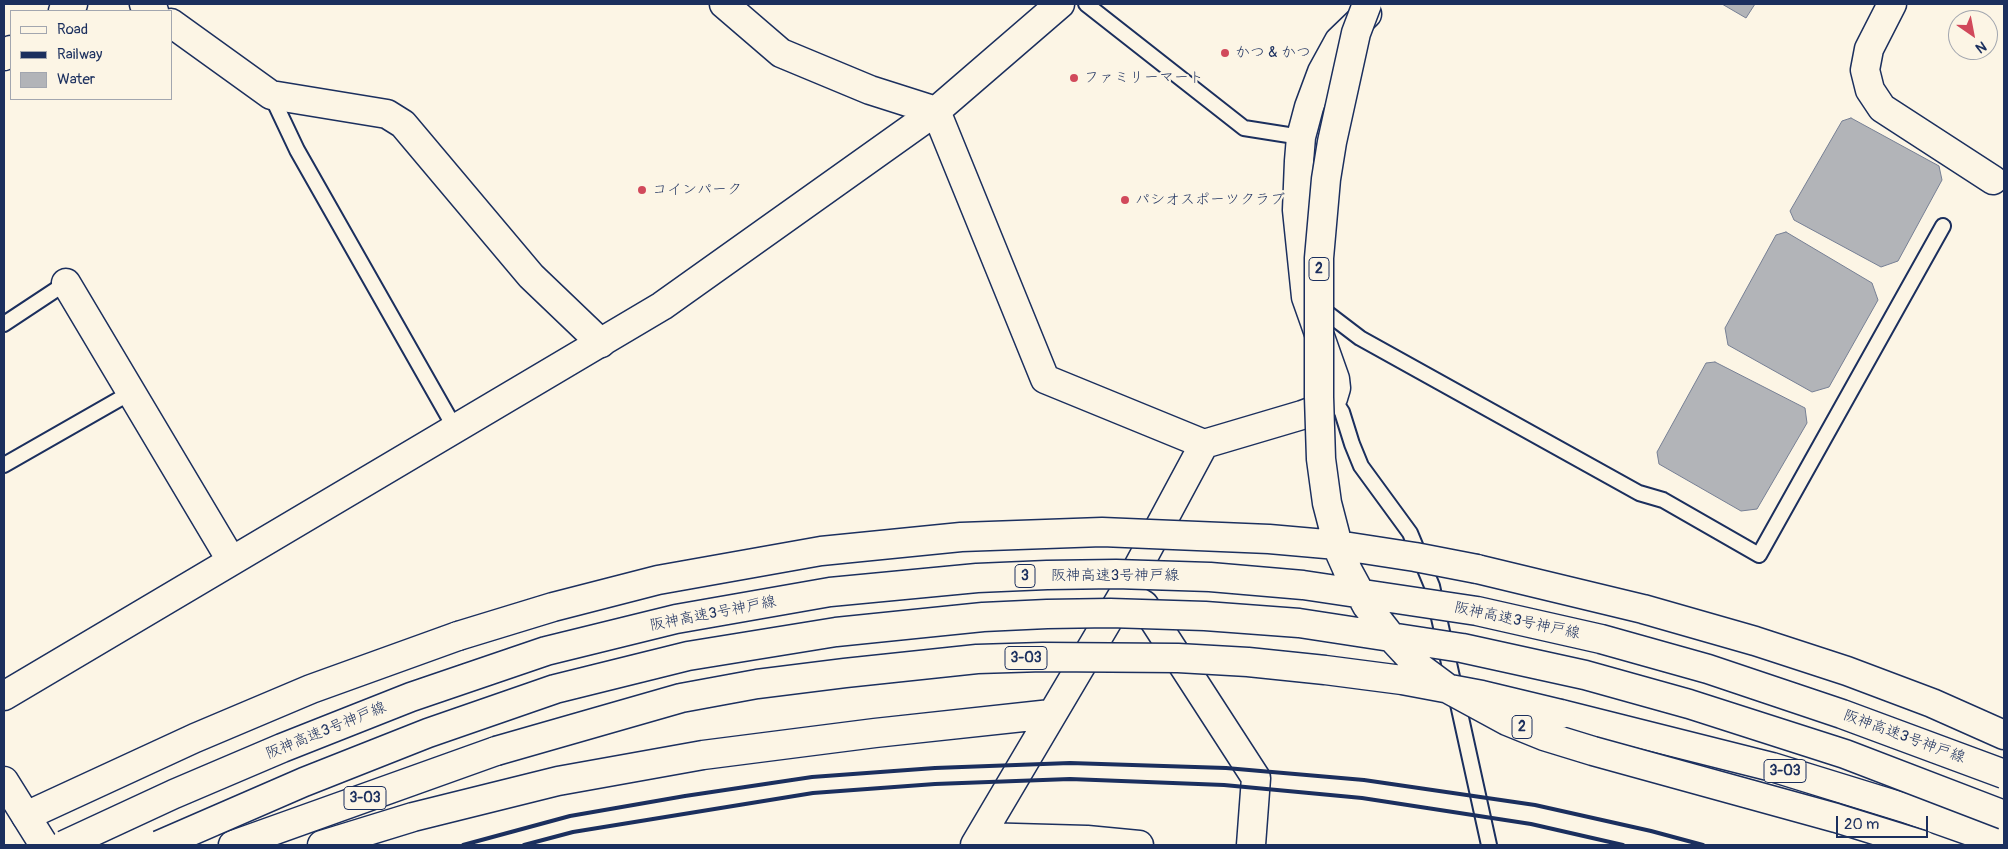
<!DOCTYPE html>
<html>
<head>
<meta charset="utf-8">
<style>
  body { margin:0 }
  #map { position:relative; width:2008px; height:849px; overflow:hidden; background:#fcf5e5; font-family:Pangolin,sans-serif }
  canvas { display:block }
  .frame { position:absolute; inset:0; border:5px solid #1b2f5e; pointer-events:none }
  .legend { position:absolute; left:10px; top:10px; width:162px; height:90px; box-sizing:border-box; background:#fcf5e5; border:1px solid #a2a6af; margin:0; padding:6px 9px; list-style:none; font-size:15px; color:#1b2f5e }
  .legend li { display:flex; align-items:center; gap:10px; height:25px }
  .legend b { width:25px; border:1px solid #a2a6af }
  .north { position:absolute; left:1948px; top:10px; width:50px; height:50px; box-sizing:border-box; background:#fcf5e5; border:1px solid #a2a6af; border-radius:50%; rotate:147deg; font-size:14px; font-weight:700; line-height:20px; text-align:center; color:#1b2f5e }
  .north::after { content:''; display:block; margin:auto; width:18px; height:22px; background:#d1495b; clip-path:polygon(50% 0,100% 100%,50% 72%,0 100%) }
  .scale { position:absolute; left:1836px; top:816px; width:92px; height:22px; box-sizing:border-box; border:2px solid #1b2f5e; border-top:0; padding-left:6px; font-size:15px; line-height:18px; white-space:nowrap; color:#1b2f5e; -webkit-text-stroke:4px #fcf5e5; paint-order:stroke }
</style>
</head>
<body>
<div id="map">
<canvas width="2008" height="849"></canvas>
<div class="frame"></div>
<ul class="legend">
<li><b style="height:6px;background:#fcf5e5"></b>Road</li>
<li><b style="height:6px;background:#1b2f5e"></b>Railway</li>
<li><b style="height:14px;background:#b2b4b8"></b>Water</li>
</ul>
<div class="north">N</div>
<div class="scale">20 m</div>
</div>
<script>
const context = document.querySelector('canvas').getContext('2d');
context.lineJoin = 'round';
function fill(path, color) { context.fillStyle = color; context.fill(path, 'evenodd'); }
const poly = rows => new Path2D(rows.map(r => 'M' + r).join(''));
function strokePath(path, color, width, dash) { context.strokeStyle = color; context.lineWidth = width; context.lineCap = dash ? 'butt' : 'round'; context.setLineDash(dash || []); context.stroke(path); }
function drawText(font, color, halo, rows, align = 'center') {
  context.font = font + ' Pangolin,"Klee One",sans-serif'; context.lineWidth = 4.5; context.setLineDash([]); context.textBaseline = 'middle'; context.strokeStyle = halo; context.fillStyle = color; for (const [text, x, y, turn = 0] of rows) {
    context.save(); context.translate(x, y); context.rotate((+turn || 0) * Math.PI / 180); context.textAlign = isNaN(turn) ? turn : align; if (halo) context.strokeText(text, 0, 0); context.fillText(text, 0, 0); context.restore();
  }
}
const water = poly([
  [1722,4,1755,4,1746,18,1722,4],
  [1851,118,1939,166,1942,180,1898,261,1881,267,1794,220,1790,211,1842,121,1851,118],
  [1786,232,1872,283,1878,300,1829,387,1812,392,1728,345,1725,328,1776,235,1786,232],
  [1715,362,1805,408,1807,423,1757,509,1741,511,1659,464,1657,452,1706,363,1715,362]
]);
fill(water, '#b2b4b8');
strokePath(water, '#767f94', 1);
const service = poly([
  [1086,4,1244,128,1301,137],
  [271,95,297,150,456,430],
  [1318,306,1360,338,1639,493,1663,500,1759,555,1943,226],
  [4,324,66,283],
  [1333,398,1342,412,1352,444,1361,466,1410,533,1432,586,1489,845],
  [4,465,130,393]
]);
const minor = poly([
  [724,4,781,53,870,90,936,111],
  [1892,4,1869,49,1865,70,1870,90,1882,108,1993,180],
  [63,11,73,4],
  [4,56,11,50],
  [936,111,1045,379,1204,444,1302,415,1318,409,1333,398,1336,388,1335,379,1306,297,1297,210,1299,161,1301,137,1309,107,1322,72,1339,41,1367,14],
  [66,283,231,560],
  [1136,600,1144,605,1256,778,1251,845],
  [4,696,662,306,936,111,1060,4],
  [980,837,1087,840,1139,845],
  [322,845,413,817,558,781,703,755,875,733,1051,714],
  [975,845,1124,593,1204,444]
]);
const tertiary = poly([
  [144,4,154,11],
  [171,23,271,95,387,114,403,124,531,276,601,343]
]);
const primary = poly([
  [4,781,44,845]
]);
const motorway = poly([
  [1477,569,1643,609,1755,641,1847,671,1932,703,2004,735],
  [1561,714,1772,767,1905,808,2004,843],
  [26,816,195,738,311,689,458,636],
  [233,845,496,751]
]);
strokePath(service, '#1b2f5e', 18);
strokePath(minor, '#1b2f5e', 31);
strokePath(tertiary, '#1b2f5e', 31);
strokePath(primary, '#1b2f5e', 31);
strokePath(motorway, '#1b2f5e', 31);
strokePath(service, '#fcf5e5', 14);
strokePath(minor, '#fcf5e5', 28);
strokePath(tertiary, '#fcf5e5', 28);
strokePath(primary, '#fcf5e5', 28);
strokePath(motorway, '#fcf5e5', 28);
strokePath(poly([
  [463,845,570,816,685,796,812,777,935,768,1070,763,1226,768,1364,780,1535,805,1651,831,1703,845],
  [524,845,573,832,813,793,935,784,1070,779,1224,785,1362,798,1531,824,1623,845]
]), '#1b2f5e', 4);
const motorwayBridge = poly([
  [1367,4,1356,33,1332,142,1326,179,1319,258,1319,397,1321,459,1327,503,1340,553,1348,571,1367,606,1392,638,1419,667,1450,690,1507,721,1544,736,1593,751,1836,818,1923,845],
  [458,636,553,607,658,580,821,551,961,537,1102,532,1269,539,1337,545,1415,557,1477,569],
  [496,751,681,698,757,684,845,673,977,659,1043,657,1178,658,1248,662,1325,670,1402,680,1482,695,1561,714],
  [64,845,174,794,282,748,411,697,546,651,676,619,830,592,977,578,1047,575,1116,574,1210,577,1303,585,1477,611,1601,639,1708,669,1842,714,2004,774],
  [159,845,304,782,428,733,555,689,688,656,836,632,983,617,1047,614,1110,613,1205,616,1299,623,1462,648,1585,675,1689,704,1845,754,2004,815]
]);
strokePath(motorwayBridge, '#1b2f5e', 31, []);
strokePath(motorwayBridge, '#fcf5e5', 28);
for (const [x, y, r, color] of [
  [1225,53,5,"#d1495b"],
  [1074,78,5,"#d1495b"],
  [642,190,5,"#d1495b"],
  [1125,200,5,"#d1495b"]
]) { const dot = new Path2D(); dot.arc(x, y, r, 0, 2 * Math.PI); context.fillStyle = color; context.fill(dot); strokePath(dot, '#fcf5e5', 2); }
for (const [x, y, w] of [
  [1319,269,20],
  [1025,576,20],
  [1026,658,42],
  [1522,727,20],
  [1785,771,42],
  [365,798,42]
]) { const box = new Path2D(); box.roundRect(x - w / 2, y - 11.5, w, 23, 4); context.fillStyle = '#fcf5e5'; context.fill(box); strokePath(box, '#1b2f5e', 1); }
drawText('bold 14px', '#1b2f5e', null, [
  ["2",1319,269],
  ["3",1025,576],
  ["3-03",1026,658],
  ["2",1522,727],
  ["3-03",1785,771],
  ["3-03",365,798]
]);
drawText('15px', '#1b2f5e', '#fcf5e5', [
  ["かつ & かつ",1235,53],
  ["ファミリーマート",1084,78],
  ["コインパーク",652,190],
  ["パシオスポーツクラブ",1135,200]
], 'left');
drawText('15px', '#1b2f5e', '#fcf5e5', [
  ["阪神高速3号神戸線",1115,576],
  ["阪神高速3号神戸線",713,614,-11],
  ["阪神高速3号神戸線",1517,621,12],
  ["阪神高速3号神戸線",326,731,-22],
  ["阪神高速3号神戸線",1904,737,20]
]);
</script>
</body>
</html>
